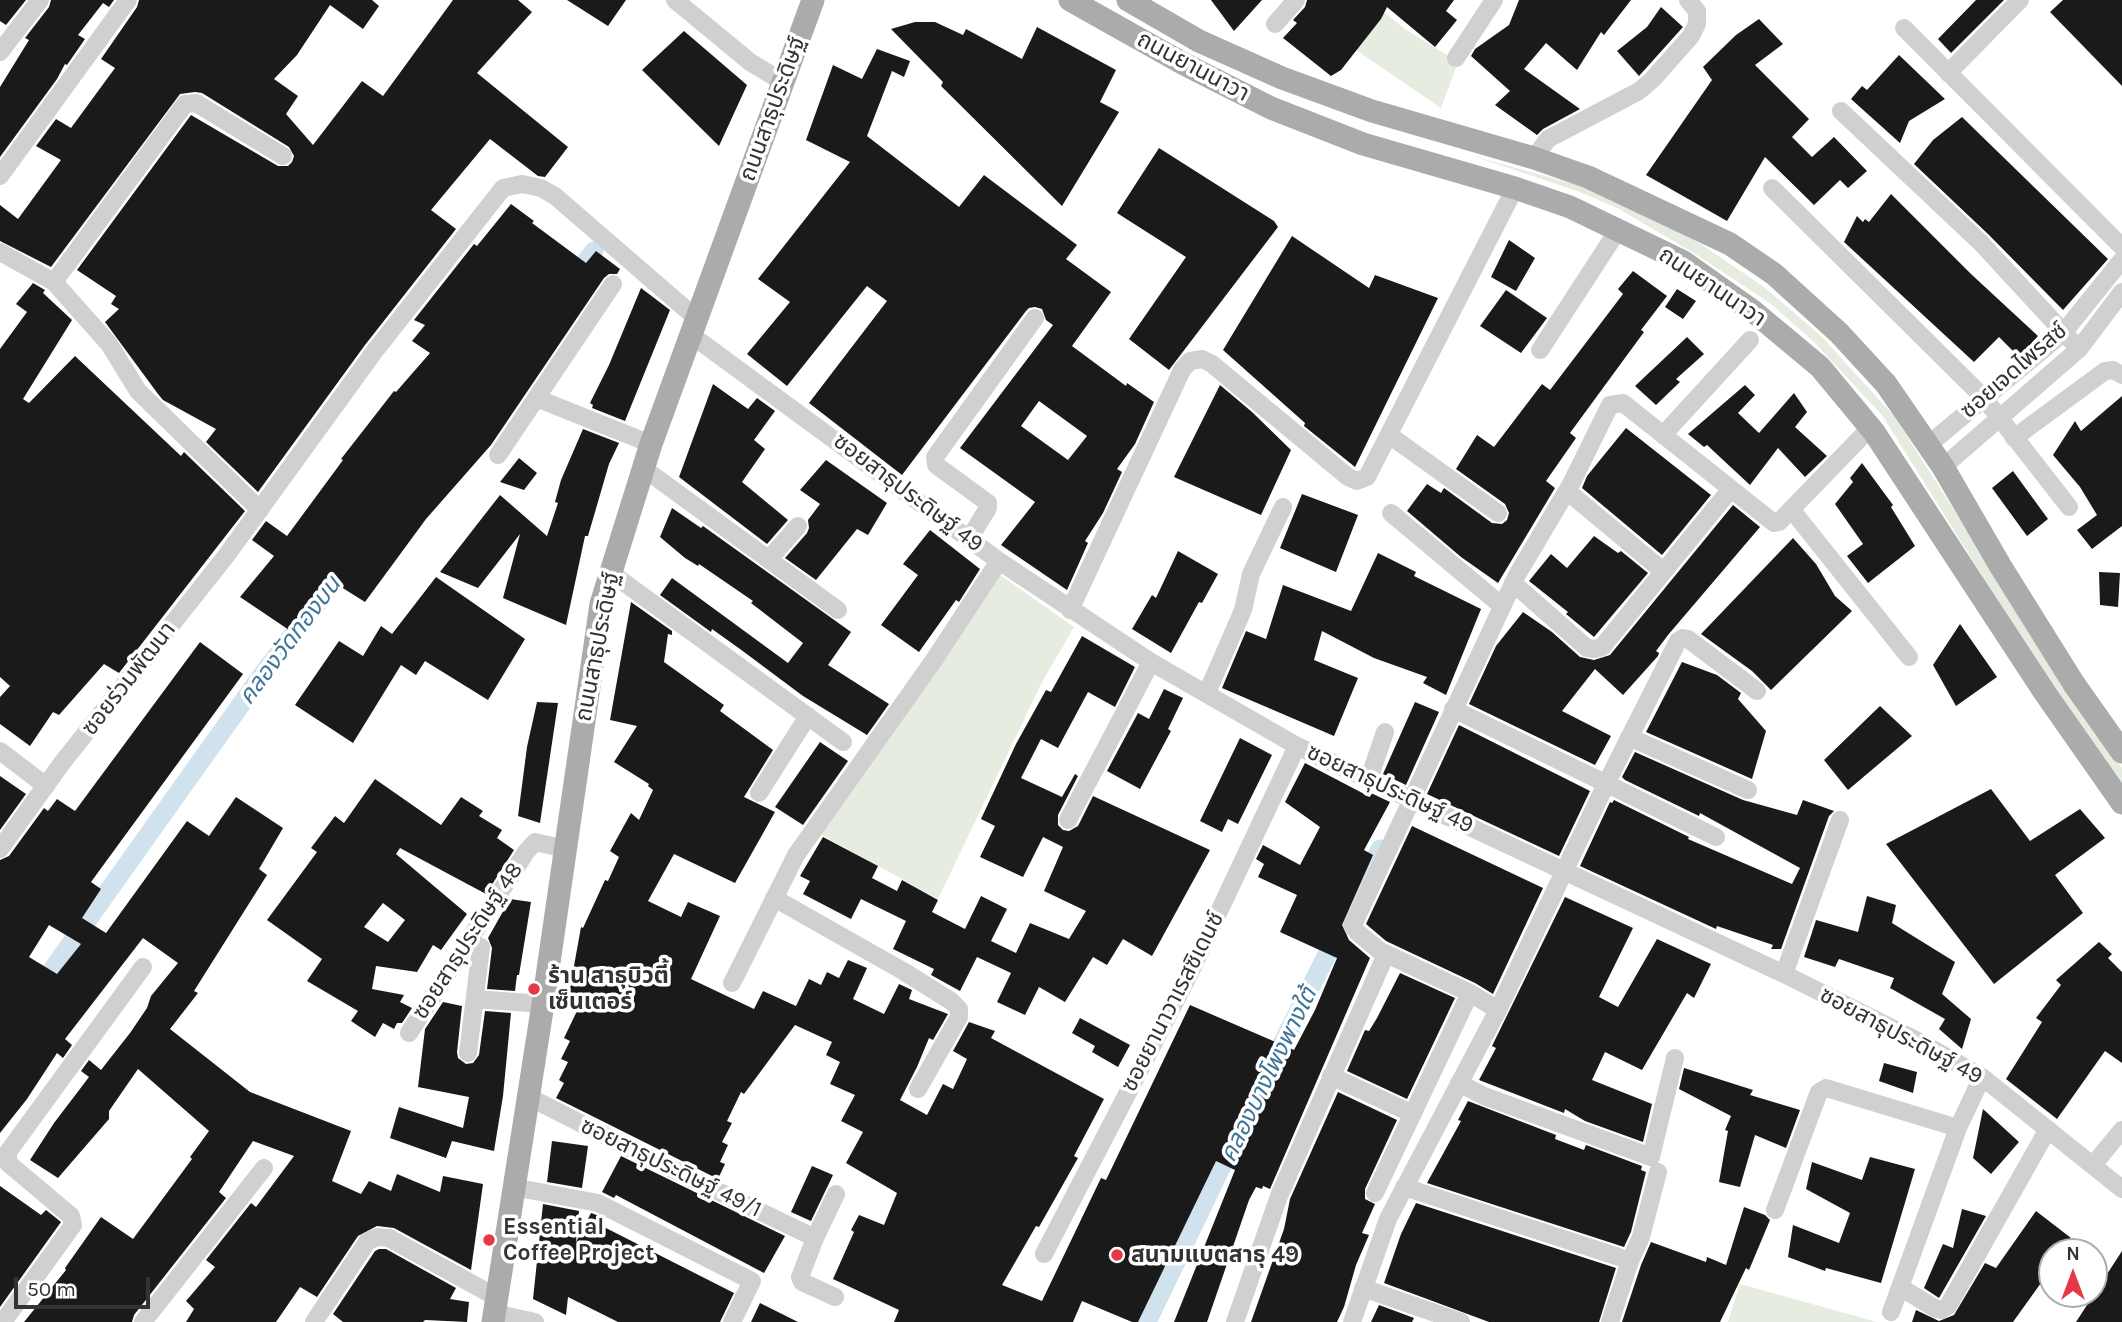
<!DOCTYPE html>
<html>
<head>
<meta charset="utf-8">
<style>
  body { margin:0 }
  #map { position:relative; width:2122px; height:1322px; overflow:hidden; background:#fff; font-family:Karla,sans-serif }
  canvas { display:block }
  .north { position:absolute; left:2038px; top:1238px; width:70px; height:70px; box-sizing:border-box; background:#fff; border:2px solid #adadad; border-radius:50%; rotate:0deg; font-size:19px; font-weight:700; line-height:28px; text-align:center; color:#333 }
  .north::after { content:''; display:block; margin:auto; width:24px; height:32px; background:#e63946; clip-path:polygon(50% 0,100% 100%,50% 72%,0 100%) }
  .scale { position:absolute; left:14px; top:1277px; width:136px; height:32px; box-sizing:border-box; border:4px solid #333; border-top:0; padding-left:9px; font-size:21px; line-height:24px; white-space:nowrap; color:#333; -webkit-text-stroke:5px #fff; paint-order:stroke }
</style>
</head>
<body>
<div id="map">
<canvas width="2122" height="1322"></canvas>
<div class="north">N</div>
<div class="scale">50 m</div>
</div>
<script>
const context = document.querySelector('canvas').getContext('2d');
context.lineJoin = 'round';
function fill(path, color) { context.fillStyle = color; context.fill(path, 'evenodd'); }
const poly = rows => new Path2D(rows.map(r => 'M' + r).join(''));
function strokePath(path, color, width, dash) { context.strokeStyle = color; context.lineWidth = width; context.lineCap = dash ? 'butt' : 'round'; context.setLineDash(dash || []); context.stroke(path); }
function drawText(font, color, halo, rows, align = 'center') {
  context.font = font + ' Karla,"Noto Sans Thai",sans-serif'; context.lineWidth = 7; context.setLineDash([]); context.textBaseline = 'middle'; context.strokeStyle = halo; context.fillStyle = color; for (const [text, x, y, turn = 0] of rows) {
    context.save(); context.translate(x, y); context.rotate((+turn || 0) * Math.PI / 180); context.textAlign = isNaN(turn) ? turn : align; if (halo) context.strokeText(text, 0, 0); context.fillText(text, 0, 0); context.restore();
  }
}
fill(poly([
  [1384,12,1405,29,1458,62,1441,108,1356,50],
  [1473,156,1581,186,1680,230,1764,287,1820,335,1894,416,2079,706,2122,768,2122,788,2053,689,1882,415,1814,342,1771,304,1697,255,1619,209,1580,192],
  [999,574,1074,627,1041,684,938,899,820,834],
  [1740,1284,1877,1322,1728,1322]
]), '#e6ecdf');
strokePath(poly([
  [569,283,594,251],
  [37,991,267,668,349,563],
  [1271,1066,1380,849],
  [1147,1322,1233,1143]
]), '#cfe2ee', 19);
fill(poly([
  [0,0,26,0,6,25,0,21],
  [51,0,114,0,109,7,103,3,78,35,85,39,67,65,65,64,57,79,0,157,0,87,29,40,25,38,49,7],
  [139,0,372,0,379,6,363,29,330,5,297,55,274,79,298,96,286,114,313,145,362,81,383,96,453,0,518,0,532,12,477,73,568,147,545,177,538,176,490,139,431,210,456,229,365,345,258,492,206,442,216,429,163,400,158,394,105,322,119,309,111,304,116,296,77,270,191,115,278,166,288,166,292,162,294,156,289,147,202,93,195,92,180,94,51,267,0,241,0,205,18,219,61,160,36,146,56,119,71,128,115,68,101,59,137,7],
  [567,0,626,0,608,26],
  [1211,0,1262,0,1234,31],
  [1307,0,1454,0,1446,11,1457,20,1435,47,1387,7,1381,19,1341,70,1331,76,1283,38,1297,23,1293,20,1305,7],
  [1519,0,1631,0,1604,35,1601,32,1577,70,1546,43,1524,69,1580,109,1543,129,1537,135,1495,105,1510,91,1471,56,1475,49,1509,25],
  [1976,0,2004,0,1951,53,1938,39],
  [2063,0,2122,0,2122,86,2050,12],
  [1661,7,1683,27,1639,76,1617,51,1647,27],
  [1759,19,1783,44,1755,65,1809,119,1792,137,1812,157,1834,137,1867,171,1848,188,1840,180,1814,205,1765,157,1727,221,1646,175,1712,80,1703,67,1736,35],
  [915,22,935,22,963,35,966,29,1022,59,1037,27,1116,70,1100,102,1119,112,1062,206,941,86,943,82,891,29],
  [684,31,747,85,719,146,642,70],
  [877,49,910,61,904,77,892,71,867,136,959,207,984,175,1077,245,1066,259,1111,292,1072,346,1126,386,1127,383,1154,402,1135,444,1117,469,1122,472,1103,513,1085,541,1088,543,1067,590,1001,545,1035,502,960,448,1053,325,1046,320,1042,309,1035,307,1029,308,1026,311,902,475,809,403,887,301,867,286,787,386,747,354,790,302,758,279,850,162,806,140,833,65,862,79],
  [1039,401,1087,436,1068,460,1021,426],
  [1899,55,1945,99,1909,121,1900,143,1851,99,1862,86,1867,90],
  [1962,117,2108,259,2063,310,1989,235,1914,164,1933,140],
  [1159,148,1274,221,1278,227,1169,370,1129,339,1186,257,1117,213],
  [1891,194,1971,274,2038,336,2029,346,2018,356,1999,337,1974,362,1844,242,1857,216,1863,222,1865,219,1869,222],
  [511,204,534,221,532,223,586,263,596,251,620,269,617,274,609,274,604,278,491,445,426,519,365,602,330,580,292,632,240,597,274,556,252,540,266,521,287,536,343,460,341,459,394,391,396,392,430,353,412,341,425,325,414,320,474,244,477,246],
  [1292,236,1369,288,1375,275,1438,298,1355,467,1304,426,1305,423,1223,350],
  [1509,240,1535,258,1516,291,1491,277],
  [1633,271,1667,296,1641,330,1644,332,1570,433,1576,438,1546,481,1555,488,1498,583,1461,557,1407,511,1427,484,1441,493,1444,488,1492,523,1502,524,1507,520,1509,513,1505,504,1456,469,1477,435,1494,447,1542,384,1550,390,1623,294,1618,289],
  [33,283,45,290,43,293,72,320,23,399,29,403,75,356,181,456,184,452,245,511,119,673,104,664,59,715,53,712,30,746,0,724,0,697,10,686,0,677,0,349,27,312,16,304],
  [641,288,670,310,625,421,592,408,593,405,590,403,609,365],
  [1677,289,1696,301,1683,319,1665,307],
  [1506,290,1547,318,1521,353,1480,326],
  [1687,337,1704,354,1676,379,1680,382,1656,405,1635,386],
  [713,384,748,409,757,398,775,411,754,440,765,449,742,482,788,520,767,544,679,477],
  [1220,385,1252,412,1291,450,1261,515,1174,477],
  [1745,385,1755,395,1738,413,1759,433,1794,393,1807,412,1795,427,1827,456,1805,477,1778,448,1750,485,1707,445,1704,447,1688,434],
  [2122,396,2122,526,2092,549,2077,530,2097,515,2080,487,2053,455,2075,421,2081,431],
  [1626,428,1711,495,1662,555,1582,488,1587,476],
  [583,429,619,443,609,464,588,536,585,536,566,625,503,598,520,534,478,588,440,572,500,495,547,536,558,503,555,502,561,480],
  [519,458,537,473,524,490,500,482],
  [826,460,887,503,868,535,857,529,816,580,785,558,807,533,809,528,808,520,820,504,800,490],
  [1862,463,1893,505,1891,507,1915,546,1868,583,1847,556,1863,544,1835,504,1853,482,1850,478],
  [2013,471,2048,519,2027,536,1992,488],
  [1302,494,1358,515,1336,572,1280,548],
  [1733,505,1760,527,1668,635,1656,651,1659,653,1658,656,1623,695,1595,669,1562,711,1611,736,1595,765,1469,704,1496,646,1523,612,1552,632,1580,657,1594,660,1610,655],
  [672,508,701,528,703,526,851,632,828,665,889,704,867,735,803,696,740,649,712,629,711,632,660,595,672,578,788,663,803,643,751,603,753,601,699,564,698,566,685,558,660,537],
  [930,530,980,569,959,602,956,600,919,652,881,625,918,575,903,564],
  [1594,536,1618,553,1621,551,1648,573,1594,637,1566,614,1568,612,1529,581,1551,554,1567,568],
  [1793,538,1816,564,1835,596,1852,611,1771,690,1752,671,1701,634],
  [1178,551,1218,574,1202,603,1199,602,1171,653,1132,629,1152,595,1156,598],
  [1378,553,1416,572,1414,576,1481,609,1446,695,1423,683,1427,677,1374,658,1322,631,1314,660,1358,678,1334,736,1222,688,1246,631,1266,639,1283,585,1351,611],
  [2099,572,2120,573,2118,607,2100,605],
  [436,577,525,639,488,700,425,661,416,675,401,665,353,743,295,705,339,641,363,656,381,626,392,634],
  [631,602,672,631,672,635,668,634,664,662,724,705,720,711,773,750,744,797,775,812,735,883,674,854,648,901,681,917,688,902,720,916,691,979,754,1009,763,991,796,1006,809,979,821,985,827,972,839,978,848,960,867,968,853,999,884,1014,899,984,912,990,909,999,948,1014,933,1040,929,1038,917,1067,900,1100,927,1115,943,1084,953,1089,967,1059,953,1051,969,1022,995,1031,991,1038,1104,1099,1074,1156,1078,1158,1039,1227,1036,1226,1002,1285,1042,1301,1101,1178,1106,1180,1190,1005,1294,1050,1315,1010,1337,958,1280,932,1297,895,1258,877,1264,864,1256,859,1263,845,1300,865,1320,827,1285,802,1305,763,1370,797,1371,793,1390,802,1364,850,1373,855,1342,925,1349,940,1370,958,1270,1189,1263,1186,1262,1189,1256,1187,1249,1200,1207,1322,1174,1322,1235,1170,1216,1161,1138,1322,1132,1322,1082,1301,1073,1322,894,1322,899,1310,833,1279,854,1232,851,1230,859,1215,884,1225,897,1193,846,1163,863,1132,841,1121,855,1095,830,1084,840,1062,826,1055,832,1042,795,1025,744,1094,741,1092,727,1121,732,1123,722,1142,728,1145,720,1162,725,1164,718,1179,556,1098,564,1083,559,1080,568,1062,561,1059,570,1041,564,1038,577,1011,567,1005,581,927,583,928,605,880,608,881,619,857,610,851,631,813,639,820,653,790,648,786,649,784,614,762,637,726,610,720],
  [1960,624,1997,677,1956,706,1933,665],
  [1082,636,1135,667,1115,707,1088,692,1058,748,1041,739,1021,778,1062,797,1075,774,1078,776,1058,815,1058,825,1063,830,1069,831,1078,826,1093,796,1210,850,1152,956,1123,939,1107,965,1093,957,1065,1002,1039,987,1025,1015,997,1002,1011,973,977,957,960,991,931,975,934,969,893,949,906,921,861,899,851,919,803,894,810,881,800,876,823,837,878,866,872,878,897,891,902,880,938,900,932,912,965,929,981,896,1007,909,991,941,1016,953,1030,923,1069,939,1086,911,1044,891,1063,847,1043,837,1023,877,980,857,995,826,981,819,1016,744,1046,690,1051,692],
  [200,642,243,674,91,882,101,889,82,918,106,933,187,821,209,836,236,797,283,828,259,869,267,875,194,991,198,993,170,1029,250,1092,351,1131,332,1181,361,1194,369,1181,391,1191,397,1174,440,1192,443,1176,483,1184,471,1270,394,1228,377,1226,358,1236,317,1297,300,1287,276,1322,186,1322,194,1309,186,1301,215,1267,206,1260,251,1203,256,1207,294,1156,253,1141,219,1192,226,1198,134,1315,132,1322,24,1322,66,1270,65,1268,101,1217,133,1239,192,1159,190,1157,209,1131,138,1069,109,1111,109,1119,58,1178,30,1160,54,1123,89,1077,81,1071,89,1060,101,1070,130,1033,147,1008,151,996,178,963,143,938,65,1039,72,1045,63,1058,57,1053,27,1099,0,1133,0,860,9,856,44,808,48,811,57,799,75,811],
  [49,925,81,944,57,974,29,957],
  [1682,662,1717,675,1741,693,1738,699,1766,731,1752,779,1646,732],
  [1164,689,1183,698,1168,729,1171,731,1140,789,1107,771,1138,713,1149,719],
  [537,702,558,703,540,823,518,816,527,747],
  [1415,702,1439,712,1406,785,1383,774],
  [1880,706,1912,736,1848,790,1824,760],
  [1459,725,1590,791,1559,856,1427,794],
  [1240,738,1272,755,1238,824,1228,819,1222,832,1200,821],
  [820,742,848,761,803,825,775,807],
  [1635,752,1743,800,1797,815,1803,800,1834,811,1829,816,1781,949,1771,949,1773,945,1717,926,1716,929,1580,866,1610,802,1612,803,1614,800,1689,837,1688,839,1792,884,1800,868,1700,813,1699,816,1625,780,1622,777],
  [0,776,26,794,0,830],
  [375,779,441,825,461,797,483,811,479,816,502,830,497,838,514,850,486,894,400,848,396,854,467,914,441,950,433,945,417,972,376,966,372,989,404,995,400,1002,412,1008,402,1023,397,1023,394,1029,383,1023,375,1037,351,1021,358,1011,307,981,322,959,267,920,317,852,311,848,335,816,344,823],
  [383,903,405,920,388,942,364,927],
  [1991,789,2030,841,2080,809,2105,838,2055,875,2083,913,1994,984,1886,844],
  [1412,826,1543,888,1493,994,1475,983,1386,941,1366,924],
  [1867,896,1896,905,1892,923,1955,962,1942,994,1971,1019,1962,1049,1939,1029,1945,1019,1890,988,1894,978,1839,959,1835,967,1804,957,1816,920,1858,932],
  [1565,897,1633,928,1599,997,1618,1007,1657,939,1711,964,1694,998,1687,993,1642,1070,1605,1052,1592,1080,1652,1104,1643,1142,1585,1121,1565,1109,1564,1113,1479,1080,1496,1048,1492,1046],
  [510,899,531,902,519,975,517,975,515,991,487,989,492,948,488,938],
  [2099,942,2112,954,2108,958,2122,972,2122,1063,2105,1051,2057,1119,2006,1079,2042,1022,2036,1018,2061,985,2056,980],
  [1400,973,1455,998,1407,1099,1347,1071,1365,1030,1369,1031,1377,1018],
  [443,1002,462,1006,457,1052,458,1058,466,1064,473,1063,479,1055,485,1011,511,1013,503,1096,494,1151,452,1141,446,1158,390,1138,399,1107,463,1128,469,1097,418,1087,425,1029],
  [1080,1018,1130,1045,1118,1067,1092,1052,1095,1046,1072,1033],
  [1884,1063,1917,1072,1913,1093,1879,1081],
  [1684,1068,1753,1090,1750,1095,1800,1110,1786,1148,1755,1135,1740,1187,1719,1182,1728,1131,1725,1130,1731,1116,1679,1089],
  [1338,1092,1397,1120,1365,1189,1365,1199,1375,1204,1362,1233,1369,1235,1356,1265,1344,1307,1337,1322,1251,1322,1284,1229,1290,1199],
  [1468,1101,1556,1135,1555,1139,1584,1150,1586,1145,1642,1166,1641,1170,1646,1172,1631,1232,1624,1247,1427,1183,1461,1121,1458,1120],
  [1983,1109,2019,1142,1991,1174,1973,1158],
  [552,1141,588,1146,582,1188,547,1182],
  [621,1156,785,1236,764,1273,616,1195,614,1198,602,1192],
  [1870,1157,1915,1169,1881,1283,1826,1268,1825,1271,1788,1257,1793,1225,1839,1243,1850,1213,1806,1189,1812,1162,1862,1180],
  [812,1166,833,1175,811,1221,791,1212],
  [0,1186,41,1215,46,1210,61,1222,0,1307],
  [1416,1203,1616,1268,1599,1322,1489,1322,1384,1283,1401,1234],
  [543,1204,579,1211,576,1242,591,1213,594,1214,603,1218,600,1225,734,1293,720,1322,618,1322,568,1297,566,1315,533,1299],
  [1744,1207,1765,1215,1770,1220,1749,1270,1746,1268,1720,1322,1622,1322,1641,1265,1651,1242,1706,1262,1707,1257,1726,1265],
  [1962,1209,1986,1216,1939,1298,1924,1288,1943,1244,1953,1248],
  [2036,1211,2071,1238,2061,1252,2052,1252,2052,1263,2044,1274,2046,1276,2013,1322,1912,1322,1916,1310,1939,1321,1954,1315,1985,1263,1996,1268],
  [379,1249,386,1249,456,1288,450,1299,469,1302,467,1322,425,1320,423,1322,343,1322,333,1314,375,1251],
  [2122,1251,2122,1322,2076,1322],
  [760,1303,798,1322,751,1322],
  [1379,1305,1414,1318,1412,1322,1371,1322]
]), '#1a1a1a');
strokePath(poly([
  [675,0,750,62,783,82],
  [1275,24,1296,0],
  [1904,28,2122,247],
  [0,52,40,0],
  [1456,58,1494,0],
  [1948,73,2020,0],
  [1841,111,1981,243,2079,349],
  [1534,158,1548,139,1639,91,1652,80,1691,36,1697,24,1697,11,1688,0],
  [0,176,128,0],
  [1772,188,1984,398,2069,507],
  [0,252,54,282,109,344,138,391,260,510],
  [54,282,185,104,196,103,283,156],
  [690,334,999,561,1151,662,1297,746,1784,974,1922,1043,1982,1077,2122,1189],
  [1540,350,1618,230],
  [536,398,651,444],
  [1389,435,1498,513],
  [1663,435,1750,340],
  [2014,438,2105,371,2113,370,2122,375],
  [1928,445,2063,333,2122,260],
  [498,455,613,284],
  [1943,467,2079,349,2122,292],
  [643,468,838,610],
  [1567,491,1663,571],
  [1791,509,1909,657],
  [1391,513,1502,606],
  [969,539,988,508,988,503,936,465,935,457,1035,318],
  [769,559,798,526],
  [611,573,843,742],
  [1513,583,1587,648,1595,649,1602,647,1730,490],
  [1070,610,1182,370,1190,361,1202,359,1212,364,1348,477,1357,481,1367,477,1515,188],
  [1207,693,1243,610,1251,574,1283,507],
  [1453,709,1716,837],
  [1629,737,1748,790],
  [0,751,46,786],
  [1369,779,1385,732],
  [759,793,808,716],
  [1068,820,1151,662],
  [0,849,62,763,226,556,374,352,503,188,522,184,541,188,555,196,696,318],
  [774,898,903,971,951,1001,959,1009,959,1017,918,1089],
  [1784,974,1840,820],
  [732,983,796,855,934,660,999,561],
  [475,999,543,1004],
  [1498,1010,1470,993,1380,951,1357,932,1353,925,1517,575,1571,484,1610,405,1623,403,1774,523,1779,522,1870,428],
  [409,1033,526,852,535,842,566,849],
  [468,1053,481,947],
  [1331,1076,1413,1114],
  [1459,1083,1484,1096,1651,1157,1675,1058],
  [527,1096,641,1154,815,1238],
  [2093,1165,2122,1130],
  [513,1187,598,1203,752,1281,732,1322],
  [1404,1187,1619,1257],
  [1375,1193,1470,993],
  [1775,1210,1819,1092,1826,1088,1958,1128],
  [1044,1254,1190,973,1297,746],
  [1900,1287,1936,1309,1941,1310,1948,1306,2048,1129],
  [1363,1288,1461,1322],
  [835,1297,802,1282,800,1277,815,1238,836,1194],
  [1891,1312,1958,1128,1982,1077],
  [494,1313,535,1322],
  [3,1322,73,1225,71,1216,8,1163,8,1152,143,967],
  [143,1322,264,1168],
  [314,1322,367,1242,377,1237,389,1238,496,1297],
  [1235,1322,1279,1196,1386,954],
  [1352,1322,1388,1219,1498,1010,1606,784,1678,641,1683,638,1688,639,1757,691],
  [1610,1322,1630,1261,1641,1237,1658,1172]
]), '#d0d0d0', 18);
strokePath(poly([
  [1070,0,1184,64,1271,108,1363,144,1515,188,1570,207,1682,261,1754,312,1820,367,1874,432,2045,693,2122,803],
  [1128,0,1199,41,1282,78,1372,111,1534,158,1588,177,1730,244,1774,274,1839,333,1886,384,1943,467,2001,567,2074,684,2122,752],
  [493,1322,543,1004,601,604,651,444,813,0]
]), '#ababab', 23);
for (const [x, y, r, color] of [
  [534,989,7,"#e63946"],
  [489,1240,7,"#e63946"],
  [1117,1255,7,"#e63946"]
]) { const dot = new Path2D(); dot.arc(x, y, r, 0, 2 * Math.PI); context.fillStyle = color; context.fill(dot); strokePath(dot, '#fff', 2.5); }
drawText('23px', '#333', '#fff', [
  ["ถนนยานนาวา",1193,67,28],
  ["ถนนสาธุประดิษฐ์",773,109,-70],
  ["ถนนยานนาวา",1712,287,34],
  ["ซอยเจดไพรสซ์",2014,371,-41],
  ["ซอยสาธุประดิษฐ์ 49",908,493,37],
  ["ถนนสาธุประดิษฐ์",598,647,-79],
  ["ซอยร่วมพัฒนา",129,679,-52],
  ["ซอยสาธุประดิษฐ์ 49",1390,789,25],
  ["ซอยสาธุประดิษฐ์ 48",468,941,-57],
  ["ซอยยานาวาเรสซิเดนซ์",1173,1002,-63],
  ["ซอยสาธุประดิษฐ์ 49",1901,1036,28],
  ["ซอยสาธุประดิษฐ์ 49/1",671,1168,26]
]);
drawText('bold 23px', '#333', '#fff', [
  ["ร้าน สาธุบิวตี้",548,976],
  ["เซ็นเตอร์",548,1002],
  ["Essential",503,1227],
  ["Coffee Project",503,1253],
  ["สนามแบตสาธุ 49",1131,1255]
], 'left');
drawText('italic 24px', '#3f7597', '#fff', [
  ["คลองวัดทองบน",290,641,-53],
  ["คลองบางโพงพางใต้",1269,1075,-64]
]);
</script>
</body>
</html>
